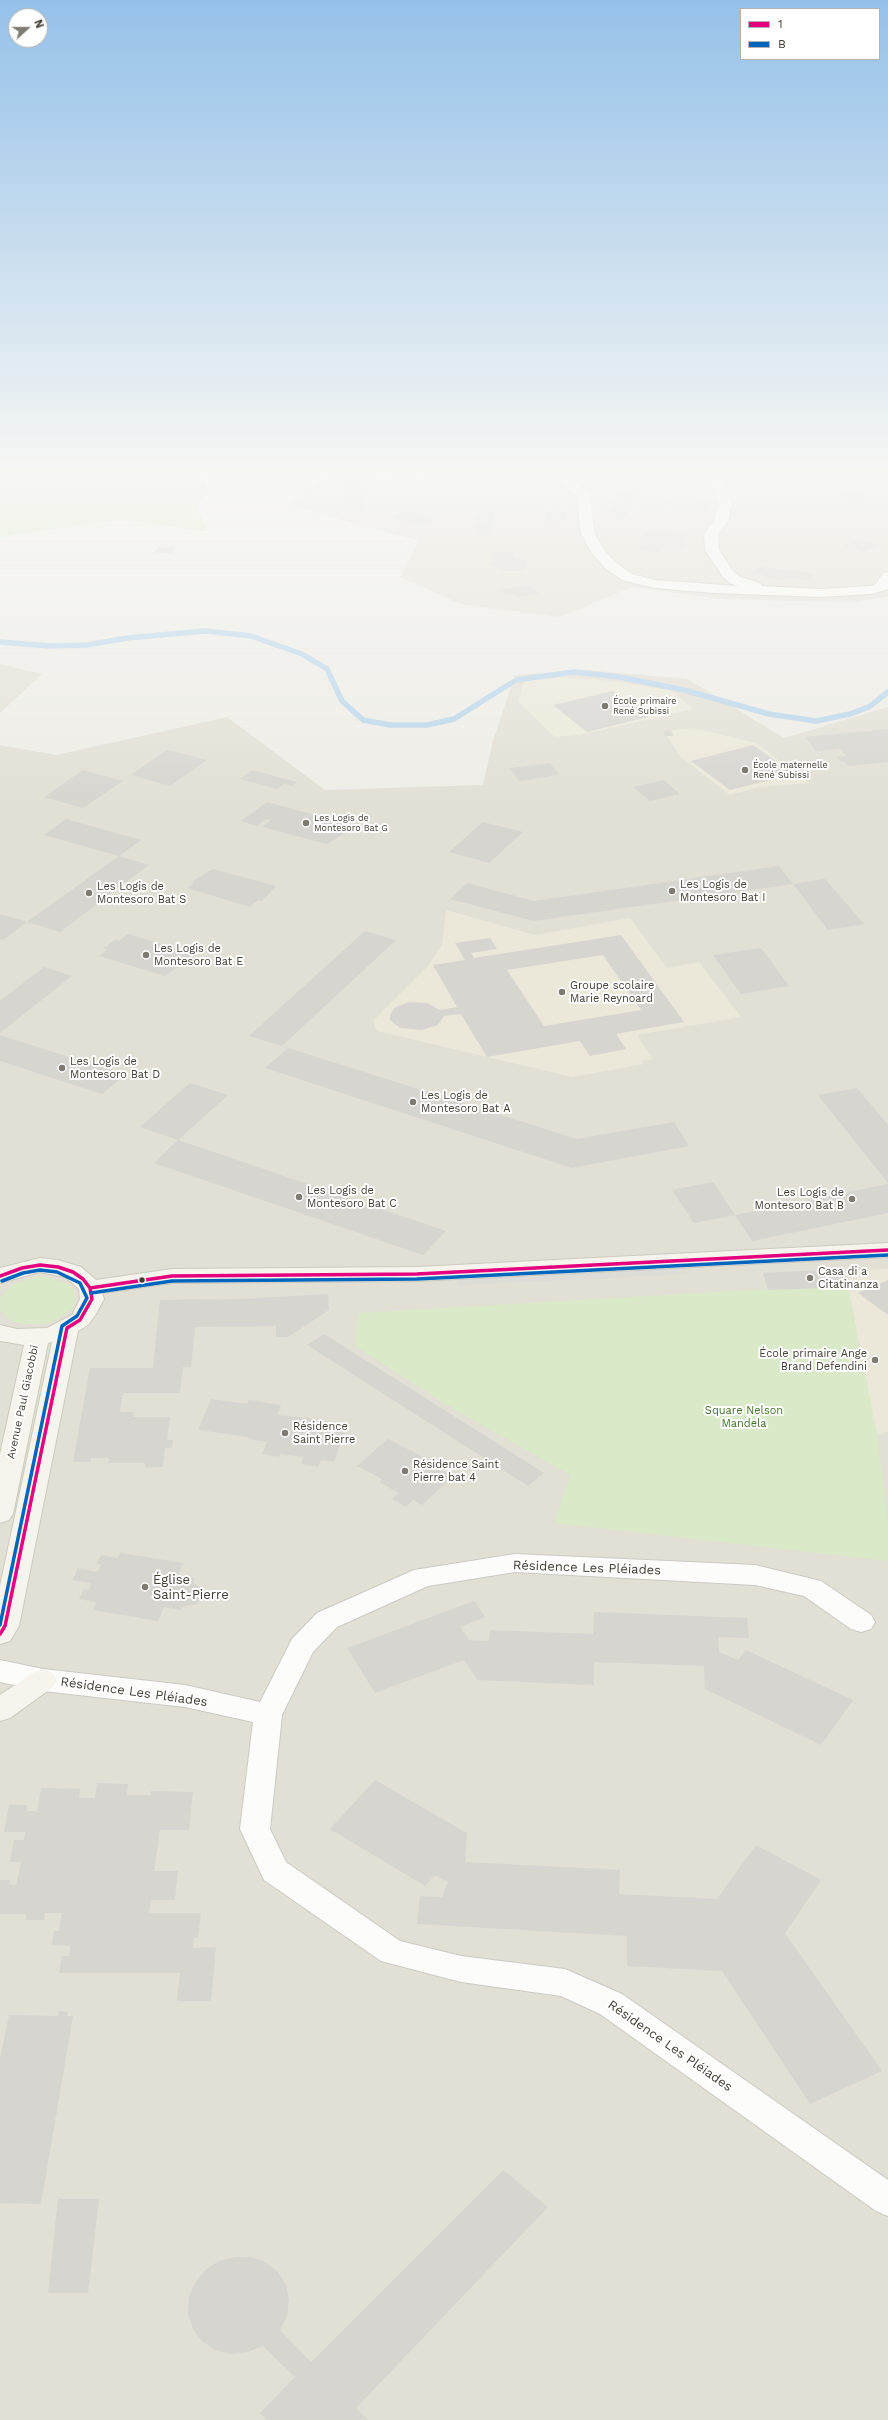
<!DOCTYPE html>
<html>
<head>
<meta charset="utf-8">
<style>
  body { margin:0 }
  #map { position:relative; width:888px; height:2420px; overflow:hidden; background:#eeede7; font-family:"Work Sans",sans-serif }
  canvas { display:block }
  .legend { position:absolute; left:740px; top:8px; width:140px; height:52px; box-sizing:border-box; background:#fff; border:1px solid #b4b2ae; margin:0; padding:5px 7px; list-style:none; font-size:12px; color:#433e34 }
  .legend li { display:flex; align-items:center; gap:8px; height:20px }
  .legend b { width:20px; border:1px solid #b4b2ae }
  .north { position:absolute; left:8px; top:8px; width:40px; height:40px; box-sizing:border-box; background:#fff; border:1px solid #b4b2ae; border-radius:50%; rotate:69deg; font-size:11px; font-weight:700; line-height:16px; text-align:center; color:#433e34 }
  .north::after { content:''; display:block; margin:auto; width:14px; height:18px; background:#7f7b73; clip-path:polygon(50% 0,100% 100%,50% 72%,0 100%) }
</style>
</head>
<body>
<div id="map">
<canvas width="888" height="2420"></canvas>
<ul class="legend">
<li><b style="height:5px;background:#e5007d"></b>1</li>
<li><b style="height:5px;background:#0065bd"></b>B</li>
</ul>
<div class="north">N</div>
</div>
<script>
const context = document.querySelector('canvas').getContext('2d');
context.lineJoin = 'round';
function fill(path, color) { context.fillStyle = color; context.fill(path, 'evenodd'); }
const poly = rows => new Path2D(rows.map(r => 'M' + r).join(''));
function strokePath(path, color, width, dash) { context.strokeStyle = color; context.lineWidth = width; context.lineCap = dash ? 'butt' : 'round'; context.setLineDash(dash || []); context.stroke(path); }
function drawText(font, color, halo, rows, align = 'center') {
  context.font = font + ' "Work Sans",sans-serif'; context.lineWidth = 4; context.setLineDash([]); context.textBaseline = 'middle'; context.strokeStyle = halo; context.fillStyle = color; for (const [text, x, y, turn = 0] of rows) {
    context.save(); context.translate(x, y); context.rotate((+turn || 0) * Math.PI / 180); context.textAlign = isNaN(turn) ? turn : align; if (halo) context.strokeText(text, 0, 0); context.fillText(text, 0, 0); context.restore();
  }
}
fill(poly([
  [327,472,888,472,888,597,850,602,721,599,632,587,559,617,461,604,400,577,419,541,288,505,329,473],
  [0,664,42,674,0,713],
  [586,670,688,679,784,738,888,707,888,2420,0,2420,0,745,56,755,227,717,325,790,483,785,493,741,515,675]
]), '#e2dfd4');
fill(poly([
  [554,677,595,679,670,690,694,709,579,735,555,737,518,702,525,680],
  [686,729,702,730,756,743,809,783,759,787,730,795,681,757,663,731],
  [446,910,535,935,630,918,667,968,699,962,741,1017,637,1035,653,1059,642,1061,644,1064,572,1077,377,1031,373,1021,428,966,442,945],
  [888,1269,888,1432,877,1435,848,1287,850,1270]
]), '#ece8d9');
fill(poly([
  [0,472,202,472,207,487,197,508,207,531,123,520,74,525,0,537],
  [34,1277,47,1277,68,1284,74,1290,74,1306,58,1319,46,1324,21,1324,10,1320,0,1310,0,1298,12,1285],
  [848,1287,877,1435,888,1522,888,1561,554,1523,570,1475,452,1408,355,1346,358,1313,749,1290]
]), '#dae9c8');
fill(poly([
  [684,1265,687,1274,458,1285,457,1277]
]), '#dddcd7');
strokePath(poly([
  [0,642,50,646,87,645,127,638,205,631,251,636,302,654,327,669,342,701,363,720,390,725,427,725,454,719,516,680,574,672,619,677,684,690,769,714,816,721,850,714,869,707,888,692]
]), '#b8d5eb', 5.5);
fill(poly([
  [466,472,500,472,500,475],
  [508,472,514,472,538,477,529,483,521,483,498,478],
  [594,472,634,472,621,479],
  [769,472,793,472,815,479,800,485,768,473],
  [349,486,370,489,361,500,363,500,360,503,369,504,360,513,348,512,353,507,343,505,351,498,345,498,349,491,345,490],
  [853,491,864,495,877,502,860,506,837,494],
  [621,493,639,495,636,498,643,499,625,517,608,515,617,504,610,504],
  [671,498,694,499,694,501,711,503,708,512,668,509],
  [547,508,567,508,566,523,545,523],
  [478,512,495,512,492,533,475,532],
  [396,514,402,514,435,517,430,526,396,523,399,519,393,518],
  [645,531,688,533,689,538,685,538,685,547,661,546,660,553,639,549,640,544,644,545],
  [859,539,879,545,864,552,843,546],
  [159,547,175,548,170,554,154,552],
  [493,551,514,552,513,558,526,558,525,571,498,571,498,567,491,567],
  [758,567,766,567,815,574,810,581,789,578,782,581,754,573],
  [530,585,539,594,518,597,514,594,505,595,500,590],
  [613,691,648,717,587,732,553,705],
  [888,729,888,762,849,766,845,762,840,762,837,757,846,756,841,749,816,751,805,737],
  [671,730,673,736,665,736,663,731],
  [753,745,794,774,730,790,691,761],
  [167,750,207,760,170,786,131,775],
  [550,763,559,775,519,781,510,768],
  [83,770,123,781,83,808,44,797],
  [252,770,297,782,292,786,284,784,277,789,240,779],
  [664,780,680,794,650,801,633,787],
  [267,802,352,825,344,831,347,832,327,844,262,827,271,820,266,819,257,826,241,821],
  [66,819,141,840,119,856,149,865,60,932,27,922,119,856,44,835],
  [483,822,523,832,489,863,449,852],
  [779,866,793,884,534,921,450,899,467,883,534,901],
  [213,869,276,886,262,901,258,900,250,907,187,888,194,883,191,882],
  [825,879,864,924,828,930,793,884],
  [0,914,27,922,3,940,0,939],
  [365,931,396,940,282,1046,249,1036],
  [128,934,193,953,185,960,188,961,165,976,99,956,108,949,104,948,116,939,119,941],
  [621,935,684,1022,616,1034,626,1049,590,1056,580,1041,487,1057,461,1014,444,1016,438,1025,422,1030,400,1028,390,1020,390,1015,394,1008,409,1002,427,1003,440,1010,457,1007,433,965,465,960,455,943,490,938,497,949,471,953,474,958],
  [603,955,641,1010,544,1026,507,970],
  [761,948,789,986,741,994,713,955],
  [44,967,72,976,0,1033,0,1001],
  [0,1035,125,1075,102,1094,0,1061],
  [288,1048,577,1139,674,1122,689,1146,572,1168,265,1068],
  [190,1083,228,1095,178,1140,140,1127],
  [857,1088,888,1125,888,1183,818,1095],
  [178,1140,446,1231,423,1255,154,1163],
  [713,1182,735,1215,694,1223,672,1190],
  [888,1184,888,1213,752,1241,735,1215],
  [842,1269,848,1287,768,1290,763,1273],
  [888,1280,888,1315,858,1293],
  [328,1294,329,1310,288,1337,276,1337,276,1326,195,1327,191,1367,183,1367,180,1393,123,1393,120,1412,134,1412,133,1417,170,1417,167,1440,173,1440,172,1448,165,1448,163,1467,145,1467,145,1463,108,1463,109,1458,91,1458,91,1462,73,1462,90,1368,153,1368,160,1300,240,1299],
  [324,1334,544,1473,528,1486,307,1345],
  [211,1399,247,1404,249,1400,281,1405,277,1415,318,1419,316,1426,345,1430,334,1462,321,1460,318,1467,301,1464,303,1457,280,1454,279,1457,262,1454,267,1442,248,1439,249,1437,198,1430],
  [388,1439,433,1462,431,1465,453,1476,422,1505,413,1500,406,1507,392,1499,399,1493,379,1482,382,1479,357,1466],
  [121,1553,183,1563,178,1576,195,1578,193,1582,203,1590,202,1597,197,1604,182,1607,180,1610,164,1607,158,1621,93,1610,96,1602,79,1599,84,1589,89,1590,91,1583,72,1580,75,1575,78,1568,97,1572,101,1565,97,1564,101,1555,118,1558],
  [474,1601,485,1617,460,1627,469,1640,489,1641,490,1630,593,1634,594,1612,747,1618,749,1638,718,1637,719,1652,738,1660,746,1650,853,1700,821,1745,705,1689,704,1666,594,1662,594,1685,478,1680,464,1660,375,1693,347,1648],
  [375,1780,467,1833,465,1862,620,1870,619,1894,717,1899,756,1845,821,1880,785,1933,882,2071,810,2104,722,1971,627,1966,627,1936,417,1924,420,1896,442,1897,448,1882,435,1875,425,1886,330,1829],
  [97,1783,128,1784,127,1795,150,1795,151,1791,193,1792,189,1830,160,1830,154,1871,178,1871,175,1900,151,1900,149,1913,201,1913,198,1938,194,1938,193,1948,216,1947,211,2001,177,2001,180,1973,59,1973,62,1956,69,1956,70,1946,52,1945,54,1931,59,1931,62,1913,45,1913,44,1920,26,1920,26,1914,0,1914,0,1880,10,1880,9,1885,16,1885,21,1862,10,1862,14,1840,24,1840,25,1832,4,1832,9,1805,27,1805,27,1811,37,1811,41,1788,80,1789,79,1798,95,1798],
  [59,2011,68,2012,67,2016,73,2016,41,2204,0,2203,0,2059,9,2015,58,2016],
  [503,2170,548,2207,356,2408,368,2420,267,2420,260,2413,295,2377,263,2346,248,2352,231,2354,215,2350,202,2341,193,2329,188,2313,189,2297,195,2283,205,2270,219,2261,235,2257,251,2257,265,2262,278,2272,286,2285,289,2300,287,2316,280,2330,311,2362],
  [58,2199,99,2199,88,2293,48,2293]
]), '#d7d5d0');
const minor = poly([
  [349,472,439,472,438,475,409,480,355,476,349,472],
  [542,472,558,472,572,478,589,493,595,534,603,548,615,562,632,574,655,580,738,586,730,583,723,577,705,550,704,534,714,521,718,504,710,472,722,472,732,504,728,521,718,534,719,550,733,571,740,577,760,583,762,586,820,589,871,586,876,584,883,573,888,572,888,589,872,594,820,597,714,593,655,588,622,580,605,568,592,553,581,534,577,497,562,484,542,472],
  [515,1554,755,1565,821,1581,871,1615,875,1622,871,1629,861,1632,851,1629,804,1596,755,1585,515,1572,428,1586,337,1627,313,1652,282,1715,270,1829,286,1862,400,1941,461,1956,565,1969,622,1994,888,2180,888,2216,876,2211,600,2014,561,1996,461,1982,381,1961,264,1880,240,1829,253,1722,185,1707,43,1691,0,1682,0,1660,43,1669,185,1685,260,1702,292,1639,317,1613,414,1570,515,1554]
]);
const secondary = poly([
  [888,1243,888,1257,417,1281,172,1283,102,1293,104,1299,96,1314,88,1325,78,1331,19,1626,10,1641,0,1644,0,1586,52,1342,48,1343,13,1514,9,1520,0,1523,0,1454,24,1345,0,1341,0,1325,17,1329,47,1328,72,1315,80,1299,79,1289,65,1277,40,1272,0,1283,0,1268,40,1258,58,1260,81,1267,96,1280,172,1269,417,1267,888,1243],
  [43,1669,53,1673,57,1680,53,1687,10,1718,0,1721,0,1695,33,1673,43,1669]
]);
strokePath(minor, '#cccac5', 2);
strokePath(secondary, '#cdcabe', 2);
fill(minor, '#fcfcfb');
fill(secondary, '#f6f4ed');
strokePath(poly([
  [0,1276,22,1268,40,1265,58,1267,73,1272,83,1279,90,1288,92,1299,80,1320,67,1328,5,1626,0,1634],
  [90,1288,172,1276,417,1274,888,1250]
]), '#e5007d', 3.5);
strokePath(poly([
  [91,1293,172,1281,417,1279,888,1255],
  [0,1625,62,1326,77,1316,87,1298,80,1283,57,1272,40,1270,23,1273,2,1281]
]), '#0065bd', 3.5);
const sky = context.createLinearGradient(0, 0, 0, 811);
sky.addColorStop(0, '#95c1e9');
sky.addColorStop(0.58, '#f7f7f4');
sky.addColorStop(1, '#f7f7f400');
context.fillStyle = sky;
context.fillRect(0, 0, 888, 811);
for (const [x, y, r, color] of [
  [605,706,4,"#7f7b73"],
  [745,770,4,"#7f7b73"],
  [306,823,4,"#7f7b73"],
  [672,891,4,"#7f7b73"],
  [89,893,4,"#7f7b73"],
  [146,955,4,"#7f7b73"],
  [562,992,4,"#7f7b73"],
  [62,1068,4,"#7f7b73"],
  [413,1102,4,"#7f7b73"],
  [299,1197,4,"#7f7b73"],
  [852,1199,4,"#7f7b73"],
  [810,1278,4,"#7f7b73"],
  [142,1280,3.5,"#433e34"],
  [875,1360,4,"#7f7b73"],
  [285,1433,4,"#7f7b73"],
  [405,1471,4,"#7f7b73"],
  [145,1587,4,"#7f7b73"]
]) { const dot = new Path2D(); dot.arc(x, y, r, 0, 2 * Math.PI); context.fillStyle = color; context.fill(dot); strokePath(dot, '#fff', 1.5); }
drawText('9px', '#433e34', '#fff', [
  ["École primaire",613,701],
  ["René Subissi",613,711],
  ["École maternelle",753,765],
  ["René Subissi",753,775],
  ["Les Logis de",314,818],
  ["Montesoro Bat G",314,828]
], 'left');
drawText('11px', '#433e34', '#fff', [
  ["Les Logis de",680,885],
  ["Montesoro Bat I",680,898],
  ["Les Logis de",97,887],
  ["Montesoro Bat S",97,900],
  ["Les Logis de",154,949],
  ["Montesoro Bat E",154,962],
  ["Groupe scolaire",570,986],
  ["Marie Reynoard",570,999],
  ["Les Logis de",70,1062],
  ["Montesoro Bat D",70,1075],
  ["Les Logis de",421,1096],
  ["Montesoro Bat A",421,1109],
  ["Les Logis de",307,1191],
  ["Montesoro Bat C",307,1204],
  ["Les Logis de",844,1193,"right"],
  ["Montesoro Bat B",844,1206,"right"],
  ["Casa di a",818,1272],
  ["Citatinanza",818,1285],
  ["École primaire Ange",867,1354,"right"],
  ["Brand Defendini",867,1367,"right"],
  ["Résidence",293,1427],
  ["Saint Pierre",293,1440],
  ["Résidence Saint",413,1465],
  ["Pierre bat 4",413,1478]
], 'left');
drawText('11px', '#433e34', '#fff', [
  ["Avenue Paul Giacobbi",23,1402,-78]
]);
drawText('11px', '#42722a', '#fff', [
  ["Square Nelson",744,1411],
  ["Mandela",744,1424]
]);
drawText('13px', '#433e34', '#fff', [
  ["Résidence Les Pléiades",587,1568,2],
  ["Résidence Les Pléiades",134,1692,8],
  ["Résidence Les Pléiades",670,2046,35]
]);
drawText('13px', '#433e34', '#fff', [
  ["Église",153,1580],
  ["Saint-Pierre",153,1595]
], 'left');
</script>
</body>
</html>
